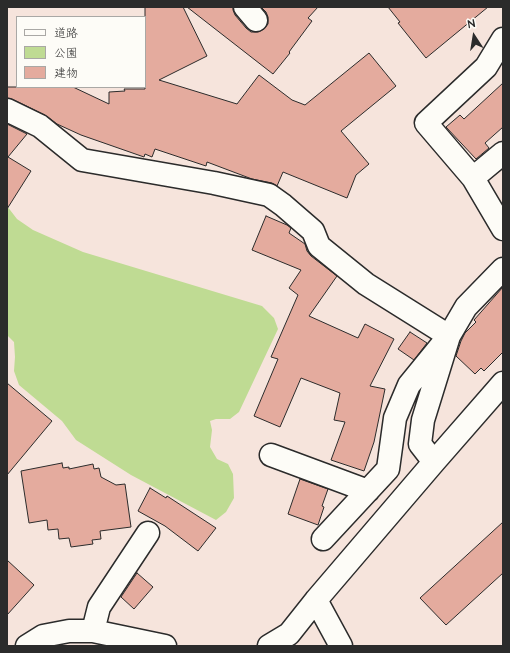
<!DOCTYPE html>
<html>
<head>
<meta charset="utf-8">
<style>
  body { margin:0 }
  #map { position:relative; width:510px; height:653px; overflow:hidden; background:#f6e4dc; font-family:"Architects Daughter","Klee One",sans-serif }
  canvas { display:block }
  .frame { position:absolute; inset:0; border:8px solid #2b2b2b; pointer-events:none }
  .legend { position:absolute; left:16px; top:16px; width:130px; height:72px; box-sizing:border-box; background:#fdfcf7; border:1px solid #a9a8a5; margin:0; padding:5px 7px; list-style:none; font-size:12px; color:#2b2b2b }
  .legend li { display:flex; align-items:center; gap:8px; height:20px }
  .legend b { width:20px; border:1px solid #a9a8a5 }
  .north { position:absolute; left:454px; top:16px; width:40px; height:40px; -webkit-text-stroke:3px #fdfcf7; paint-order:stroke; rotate:348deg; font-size:11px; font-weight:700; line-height:16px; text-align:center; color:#2b2b2b }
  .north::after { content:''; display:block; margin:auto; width:14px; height:18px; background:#2b2b2b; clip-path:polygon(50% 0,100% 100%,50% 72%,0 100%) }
</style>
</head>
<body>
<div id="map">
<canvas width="510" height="653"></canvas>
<div class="frame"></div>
<ul class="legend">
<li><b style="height:5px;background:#fdfcf7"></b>道路</li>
<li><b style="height:11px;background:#bfdb93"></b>公園</li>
<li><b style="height:11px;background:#e4ab9e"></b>建物</li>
</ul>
<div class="north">N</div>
</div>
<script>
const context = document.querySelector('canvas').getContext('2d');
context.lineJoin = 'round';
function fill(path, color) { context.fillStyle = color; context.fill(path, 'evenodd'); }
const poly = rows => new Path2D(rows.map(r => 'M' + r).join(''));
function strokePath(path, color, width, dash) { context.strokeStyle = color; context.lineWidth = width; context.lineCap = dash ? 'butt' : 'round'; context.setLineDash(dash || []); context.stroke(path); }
fill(poly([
  [7,206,17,219,33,230,83,252,262,306,274,318,278,329,239,412,230,419,216,419,210,421,212,430,210,447,217,459,228,464,233,474,234,498,226,512,216,520,131,475,76,440,62,421,19,385,14,371,15,357,14,342,7,335]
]), '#bfdb93');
const building = poly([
  [145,7,183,7,207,56,159,80,237,104,259,75,292,100,305,105,369,53,396,86,341,131,369,164,356,175,347,198,283,172,277,186,272,183,252,179,207,162,206,166,155,149,152,157,145,154,144,157,81,135,57,124,45,115,12,99,7,98,7,87,73,87,109,104,109,92,125,91,124,89,145,89,145,7],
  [187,7,233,7,233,10,235,15,246,28,251,32,258,32,264,29,268,24,268,17,266,12,261,7,318,7,308,18,312,21,289,52,290,53,273,74,187,7],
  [388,7,488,7,426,58,398,23,400,22,388,7],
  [503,83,503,127,485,143,489,148,476,159,446,127,460,115,464,119,503,83],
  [7,124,27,134,8,157,31,171,7,209,7,124],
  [266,216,287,225,291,228,289,233,305,244,307,251,311,256,337,276,309,316,358,338,365,324,394,339,370,386,385,389,374,442,364,471,331,460,345,422,334,420,340,393,301,378,280,427,254,416,278,359,271,357,298,295,289,288,301,270,252,250,266,216],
  [503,287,503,352,484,371,481,368,475,374,456,356,461,341,465,333,476,322,474,320,503,287],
  [410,332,427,343,414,360,398,349,410,332],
  [7,383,52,421,7,475,7,383],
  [62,463,63,468,69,467,69,469,93,464,94,469,99,468,101,477,116,485,125,484,131,527,100,531,101,539,92,540,93,544,71,547,69,538,59,539,58,529,48,530,47,520,29,523,21,471,62,463],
  [300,479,328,489,322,506,324,507,318,525,288,514,300,479],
  [150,488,166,498,167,496,216,528,198,551,165,526,138,511,150,488],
  [503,522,503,573,446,625,420,598,503,522],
  [7,560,34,585,7,615,7,560],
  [137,573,153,587,134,609,121,597,137,573]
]);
fill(building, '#e4ab9e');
strokePath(building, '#2b2b2b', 1);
const minor = poly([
  [245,7,256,20],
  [7,110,40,126,82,160,214,183,269,195,283,205,313,231,319,246,366,284,449,336,423,420,420,444,434,462],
  [503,153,473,178,503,229],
  [473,178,426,123,486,67,503,39],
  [271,455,368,491],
  [323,539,388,469,395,418,409,385,449,336,466,307,503,269],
  [316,600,341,646],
  [93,631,99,607,148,533],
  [27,646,43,636,69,631,93,631,165,646],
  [269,646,289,634,316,600,434,462,503,383]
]);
strokePath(minor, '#2b2b2b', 25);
strokePath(minor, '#fdfcf7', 22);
</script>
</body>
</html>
